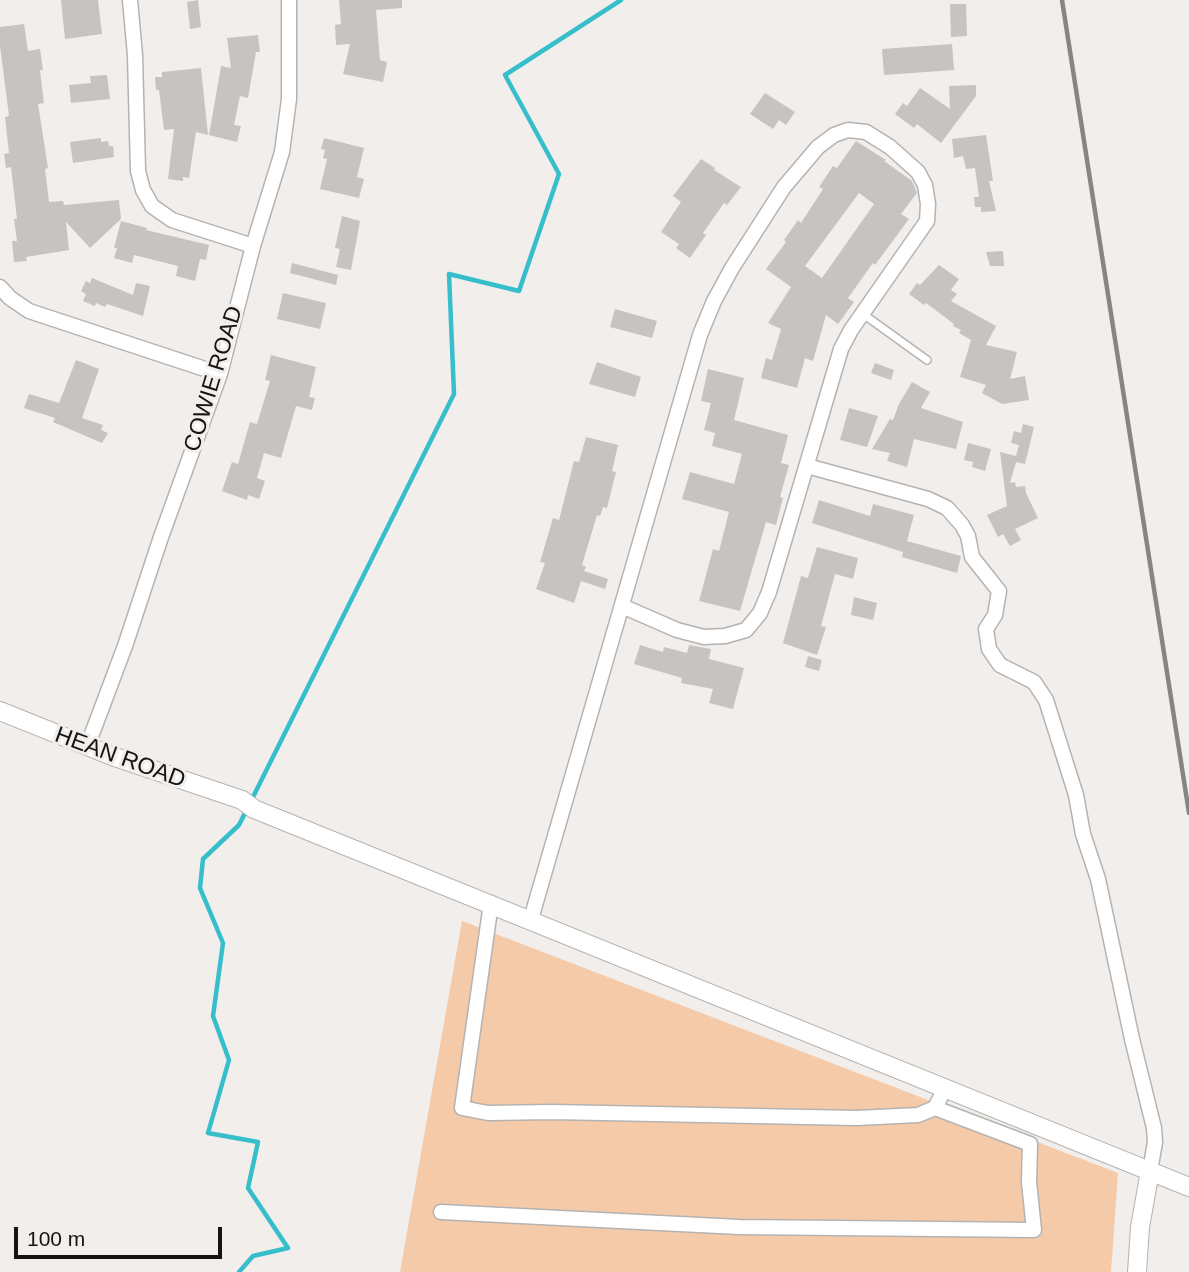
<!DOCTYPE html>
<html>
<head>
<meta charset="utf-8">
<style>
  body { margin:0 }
  #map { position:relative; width:1189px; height:1272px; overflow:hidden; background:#f1eeec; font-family:Arial,sans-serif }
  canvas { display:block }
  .scale { position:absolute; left:14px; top:1227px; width:208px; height:32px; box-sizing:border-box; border:4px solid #151413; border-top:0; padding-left:9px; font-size:21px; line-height:24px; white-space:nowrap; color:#151413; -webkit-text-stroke:5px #f1eeec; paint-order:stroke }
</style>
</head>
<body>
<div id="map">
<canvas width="1189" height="1272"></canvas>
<div class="scale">100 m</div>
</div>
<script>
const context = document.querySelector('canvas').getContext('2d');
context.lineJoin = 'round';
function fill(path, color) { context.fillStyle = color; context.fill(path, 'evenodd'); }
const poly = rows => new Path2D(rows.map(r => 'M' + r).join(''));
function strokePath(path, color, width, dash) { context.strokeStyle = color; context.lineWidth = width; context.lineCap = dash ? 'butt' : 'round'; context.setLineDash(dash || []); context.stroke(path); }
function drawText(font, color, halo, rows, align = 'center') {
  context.font = font + ' Arial,sans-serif'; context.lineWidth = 6; context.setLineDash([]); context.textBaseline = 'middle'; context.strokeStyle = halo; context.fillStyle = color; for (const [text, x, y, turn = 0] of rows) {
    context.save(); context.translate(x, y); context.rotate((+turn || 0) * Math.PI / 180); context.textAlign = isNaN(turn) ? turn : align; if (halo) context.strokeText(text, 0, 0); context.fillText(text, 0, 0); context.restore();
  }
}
fill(poly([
  [462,921,1118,1173,1111,1272,400,1272]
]), '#f5caa9');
strokePath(poly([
  [251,801,454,394,449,274,519,291,559,174,505,75,621,0],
  [239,1272,253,1256,288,1248,248,1188,258,1142,208,1133,229,1060,213,1016,223,943,200,888,203,859,239,825,247,809]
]), '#37becb', 4.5);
fill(poly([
  [61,0,98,0,102,34,65,39],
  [198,0,201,27,190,29,187,2],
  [339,0,402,0,402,8,376,10,380,60,387,62,383,82,343,74,350,44,336,45,335,25,341,24],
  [950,4,966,4,967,36,951,37],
  [24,24,28,51,40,49,43,70,40,70,44,103,38,104,48,168,45,169,49,202,63,201,64,205,119,200,121,219,90,248,66,222,69,250,26,257,27,261,14,262,12,241,17,241,14,219,17,219,11,167,6,168,4,154,9,153,5,117,9,116,0,46,0,27],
  [258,35,260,52,256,52,248,98,240,96,234,125,241,126,237,142,209,135,221,66,231,68,227,38],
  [952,44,954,70,884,75,882,49],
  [201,68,208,135,196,132,189,178,183,177,183,181,168,179,174,129,164,130,159,90,156,90,155,77,162,77,162,72],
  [107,75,110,99,71,103,69,85,91,83,90,76],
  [976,85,976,96,941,143,917,124,914,128,895,114,903,103,907,106,920,88,950,109,949,86],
  [765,93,795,112,786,125,779,120,773,129,750,114],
  [986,135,993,181,989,181,996,211,981,212,981,207,975,207,974,197,979,197,975,168,966,169,963,156,954,158,952,139],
  [101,138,101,142,108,141,109,146,113,146,114,157,73,163,70,142],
  [324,138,364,148,357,177,364,179,359,198,320,189,327,159,323,158,325,150,321,149],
  [856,141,886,160,884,161,912,181,917,193,901,214,909,219,875,265,873,263,848,298,854,302,838,324,826,315,813,361,805,358,797,388,761,378,766,358,772,360,781,329,768,323,791,287,766,269,786,242,784,240,798,220,801,223,823,189,819,187,833,166,837,168],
  [859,193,874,204,822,278,805,266],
  [701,159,715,168,714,170,741,187,727,205,724,203,703,233,706,235,690,258,676,248,679,244,661,232,681,202,673,196],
  [342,216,360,221,351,270,336,267,340,249,335,248],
  [121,221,147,228,146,230,209,245,206,260,200,259,195,281,176,276,178,266,134,255,132,263,114,258,117,248,114,248],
  [1003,251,1004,266,990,266,986,252],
  [292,263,338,275,336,285,290,273],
  [939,265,959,279,951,290,957,294,951,301,996,326,986,345,1017,352,1010,379,1025,376,1029,400,1002,404,982,393,986,385,960,377,971,340,959,333,961,330,953,326,954,324,926,303,924,305,909,294,917,283,920,285],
  [92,278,133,295,136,283,150,286,143,316,107,304,105,307,96,303,95,306,83,301,86,294,81,291,86,281,90,283],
  [283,293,326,303,320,329,277,319],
  [615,309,657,321,652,338,610,327],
  [271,355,316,367,309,397,315,398,312,410,296,406,281,458,264,453,257,478,265,481,259,499,248,495,247,500,222,491,232,462,238,464,250,422,257,424,270,381,265,380],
  [76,360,99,369,82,418,103,425,101,430,108,433,102,443,53,422,55,418,24,408,29,394,59,403],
  [597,362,641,377,635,397,589,384],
  [875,363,894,370,891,380,871,373],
  [708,369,744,378,734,420,788,435,781,463,789,465,780,497,783,498,776,525,766,522,740,611,699,601,713,549,719,551,729,512,682,499,690,472,734,484,742,454,712,446,715,433,704,430,711,403,701,401],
  [912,382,930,392,921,408,963,422,956,449,914,439,907,467,887,461,890,453,872,449,890,419,893,420,899,404],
  [849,408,878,416,867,447,840,440],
  [1023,424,1034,427,1025,464,1016,462,1010,483,1015,482,1016,487,1025,486,1026,493,1038,518,1015,529,1021,540,1010,546,1003,534,998,537,987,515,1007,506,1000,452,1016,456,1019,445,1011,443,1014,431,1021,433],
  [586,437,618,445,612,471,616,472,607,508,603,507,600,516,597,515,582,565,586,567,584,571,608,579,605,589,581,581,574,603,536,589,545,563,540,562,553,518,559,520,574,461,579,462],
  [968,443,991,449,985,471,972,467,973,462,964,460],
  [819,500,870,516,873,504,914,515,907,541,961,556,957,573,902,557,903,552,812,523],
  [817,547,858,558,853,579,835,574,821,626,826,627,817,655,783,643,801,576,808,578],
  [854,597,877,603,873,620,851,615],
  [640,645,663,652,664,647,687,653,689,645,711,649,709,659,744,668,733,709,709,703,713,689,681,683,682,678,634,664],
  [808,656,822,660,819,671,805,667]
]), '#c6c4c2');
const service = poly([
  [863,314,927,360]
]);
const minor = poly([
  [130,0,135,55,138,171,143,190,152,206,172,220,253,246],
  [0,287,10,298,29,311,220,374],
  [807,466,928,499,947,508,962,525,968,536,972,557,999,591,995,615,986,629,989,649,1000,665,1034,682,1046,700,1076,795,1083,834,1098,879,1132,1039,1154,1128,1155,1142,1150,1171],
  [87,747,125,646,161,537,220,374,253,246,282,152,289,99,289,0],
  [491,903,462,1108,488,1113,552,1112,857,1118,918,1115,935,1108,945,1088],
  [531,919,700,335,714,301,732,268,784,187,818,147,834,135,848,130,866,132,890,147,918,172,925,185,928,204,927,221,851,330,841,349,769,592,760,613,746,630,725,636,704,637,677,630,622,606],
  [441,1212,739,1227,1034,1230,1029,1182,1030,1144,935,1108]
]);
const tertiary = poly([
  [0,711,112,756,242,800,254,809,1189,1187],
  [1137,1272,1140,1227,1150,1171]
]);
strokePath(service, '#b5b3b1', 10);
strokePath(minor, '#b5b3b1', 17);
strokePath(tertiary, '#b5b3b1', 20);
strokePath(service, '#fff', 7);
strokePath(minor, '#fff', 14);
strokePath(tertiary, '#fff', 18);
strokePath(poly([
  [1062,0,1189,813]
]), '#878583', 4.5);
drawText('23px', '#151413', '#f1eeec', [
  ["COWIE ROAD",214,379,-73],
  ["HEAN ROAD",120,758,20]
]);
</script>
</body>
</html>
